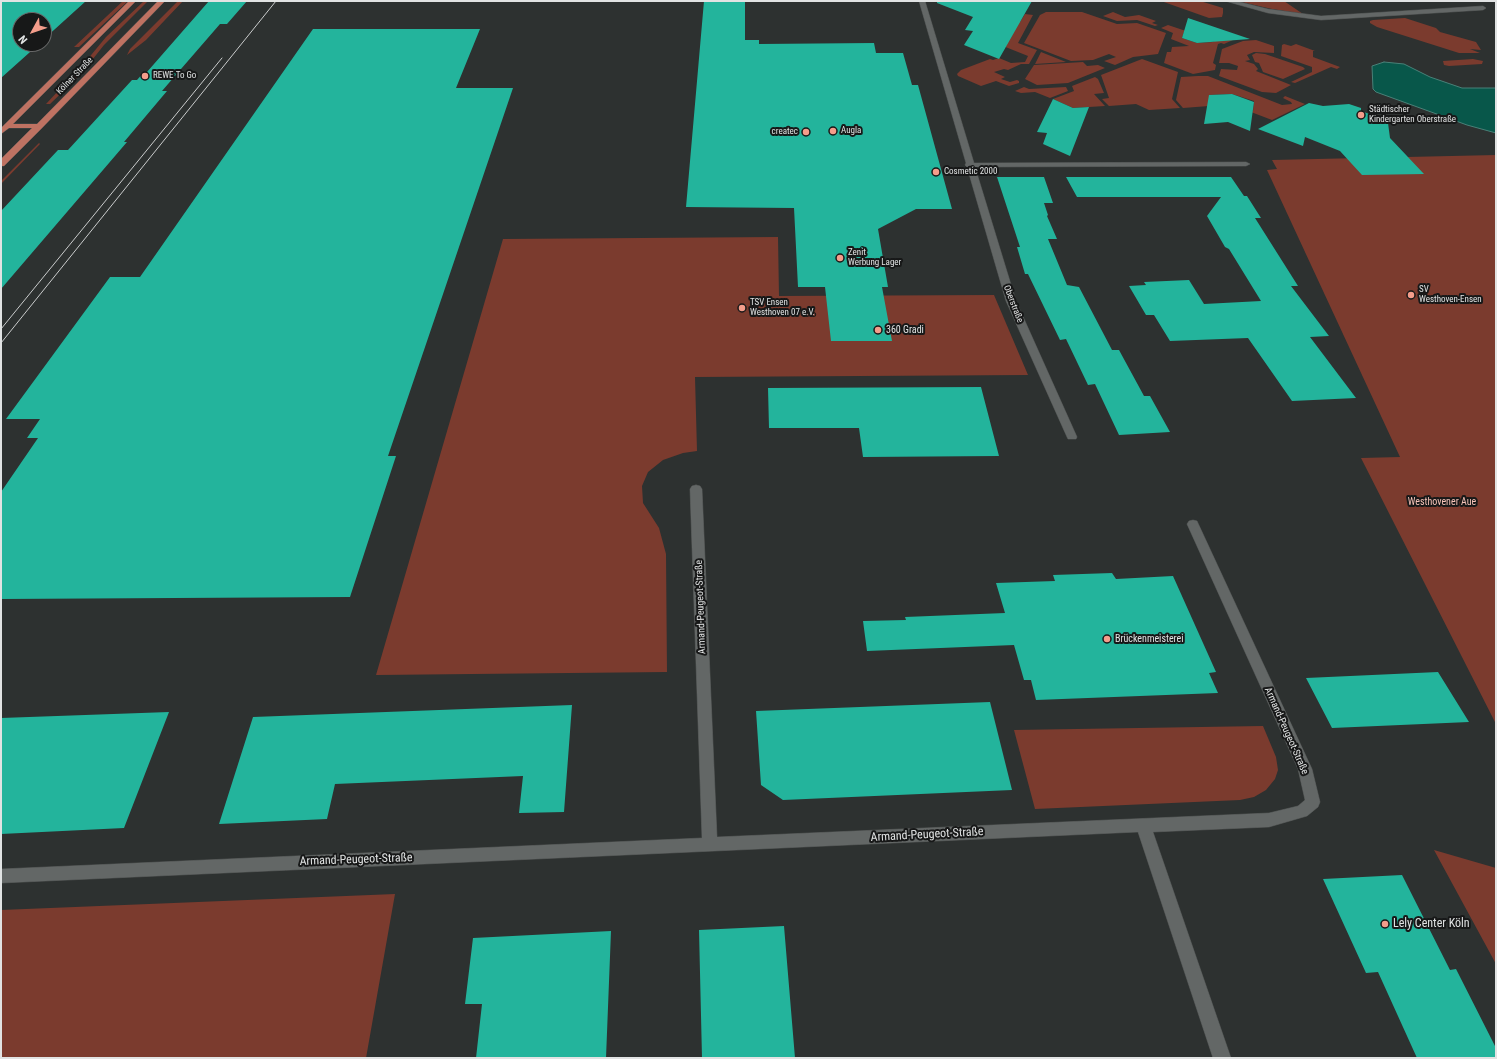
<!DOCTYPE html>
<html>
<head>
<meta charset="utf-8">
<style>
  body { margin:0 }
  #map { position:relative; width:1497px; height:1059px; overflow:hidden; background:#2d3130; font-family:"Roboto Condensed",sans-serif }
  canvas { display:block }
  .frame { position:absolute; inset:0; border:2px solid #e1e3e3; pointer-events:none }
  .north { position:absolute; left:12px; top:12px; width:40px; height:40px; box-sizing:border-box; background:#171818; border:1px solid #686969; border-radius:50%; rotate:230deg; font-size:11px; font-weight:700; line-height:16px; text-align:center; color:#e1e3e3 }
  .north::after { content:''; display:block; margin:auto; width:14px; height:18px; background:#f49d8b; clip-path:polygon(50% 0,100% 100%,50% 72%,0 100%) }
</style>
</head>
<body>
<div id="map">
<canvas width="1497" height="1059"></canvas>
<div class="frame"></div>
<div class="north">N</div>
</div>
<script>
const context = document.querySelector('canvas').getContext('2d');
context.lineJoin = 'round';
function fill(path, color) { context.fillStyle = color; context.fill(path, 'evenodd'); }
const poly = rows => new Path2D(rows.map(r => 'M' + r).join(''));
function strokePath(path, color, width, dash) { context.strokeStyle = color; context.lineWidth = width; context.lineCap = dash ? 'butt' : 'round'; context.setLineDash(dash || []); context.stroke(path); }
function drawText(font, color, halo, rows, align = 'center') {
  context.font = font + ' "Roboto Condensed",sans-serif'; context.lineWidth = 4; context.setLineDash([]); context.textBaseline = 'middle'; context.strokeStyle = halo; context.fillStyle = color; for (const [text, x, y, turn = 0] of rows) {
    context.save(); context.translate(x, y); context.rotate((+turn || 0) * Math.PI / 180); context.textAlign = isNaN(turn) ? turn : align; if (halo) context.strokeText(text, 0, 0); context.fillText(text, 0, 0); context.restore();
  }
}
fill(poly([
  [123,1,128,1,79,47,74,47],
  [144,1,148,1,104,45,81,74,50,104,46,104,87,60,106,37],
  [178,1,183,1,146,40,127,55,130,49],
  [1161,1,1200,1,1223,8,1223,13,1222,17,1209,18],
  [1237,1,1284,1,1303,14,1272,9],
  [1046,12,1082,12,1117,24,1137,23,1166,33,1158,54,1133,57,1115,65,1104,61,1116,57,1109,54,1093,60,1071,61,1024,43,1040,15],
  [1113,12,1125,17,1139,15,1156,21,1152,23,1158,25,1155,26,1137,20,1117,21,1103,16],
  [1025,14,1033,15,1018,43,1037,50,1029,64,1021,64,1008,70,1004,69,994,72,1005,77,1001,79,1010,82,1017,80,1019,81,1019,83,1009,86,996,81,981,86,958,76,957,74,961,70,990,59,993,60,999,58,1011,63,1025,62,1028,56,993,42,1006,22,1020,22],
  [1405,18,1436,28,1440,32,1476,42,1481,50,1470,49,1480,53,1459,53,1377,27,1370,23,1370,21,1373,20],
  [1168,25,1186,31,1184,32,1182,38,1197,43,1213,42,1226,34,1233,40,1224,44,1221,43,1218,44,1213,63,1216,65,1215,70,1193,74,1164,63,1167,52,1171,52,1172,47,1189,46,1171,39,1173,33,1161,28],
  [1256,40,1274,46,1274,53,1254,52,1247,55,1250,60,1245,61,1254,64,1258,69,1256,71,1291,85,1276,93,1262,92,1219,76,1221,69,1237,70,1238,66,1229,63,1219,63,1222,49,1243,41],
  [1284,44,1291,46,1296,44,1315,51,1313,51,1313,57,1340,67,1337,69,1331,67,1295,83,1291,82,1312,72,1312,67,1281,56,1282,45],
  [1041,52,1066,62,1035,64],
  [1256,53,1265,54,1303,67,1305,69,1283,79,1263,72,1259,63,1255,62,1252,55],
  [1142,59,1178,72,1172,99,1180,108,1149,110,1136,104,1109,106,1102,99,1109,98,1101,75],
  [1473,59,1483,61,1482,64,1449,66,1444,65,1443,61],
  [1083,62,1087,66,1098,65,1105,68,1068,83,1037,85,1025,79,1034,65],
  [1198,76,1208,76,1282,105,1292,104,1291,102,1283,98,1285,96,1305,104,1272,120,1251,112,1253,111,1254,101,1232,94,1209,95,1209,106,1183,108,1176,100,1181,77],
  [1095,77,1098,79,1104,93,1094,94,1105,106,1073,108,1053,99,1074,91,1072,86],
  [1024,87,1029,89,1066,87,1068,91,1050,98,1035,92,1021,93,1015,91],
  [39,143,40,144,1,184,1,181],
  [1496,155,1496,724,1361,458,1400,457,1267,170,1277,169,1272,160],
  [778,237,779,296,994,295,1028,375,695,377,697,451,683,453,663,460,648,472,642,486,643,503,659,528,666,554,667,672,376,675,503,239],
  [1263,726,1276,757,1278,770,1275,779,1266,790,1254,797,1240,800,1035,809,1014,730],
  [1434,850,1496,868,1496,964],
  [395,894,366,1058,1,1058,1,910]
]), '#7b3b2e');
const water = poly([
  [1384,62,1404,64,1430,77,1462,88,1496,88,1496,133,1467,125,1376,92,1373,89,1372,66,1384,62]
]);
fill(water, '#08574a');
strokePath(water, '#498178', 1);
fill(poly([
  [1,1,86,1,44,39,44,20,20,20,20,44,39,44,1,78],
  [209,1,247,1,227,24,220,24,181,69,162,91,167,91,124,142,127,142,1,289,1,211,58,150,68,150,132,80,137,80,144,72,147,72],
  [704,1,745,1,745,40,759,40,759,44,874,43,876,53,903,53,912,85,918,85,952,209,916,209,878,229,888,287,882,287,892,341,831,341,825,287,798,287,794,208,686,207],
  [937,1,1032,1,999,59,964,45,973,31,965,30,973,17,937,3],
  [1188,18,1250,39,1197,43,1182,38],
  [313,29,480,29,456,88,513,88,388,456,396,456,350,597,1,599,1,492,38,438,27,438,40,419,6,419,110,277,140,277],
  [1232,94,1254,102,1250,131,1228,122,1204,124,1209,95],
  [1053,99,1073,108,1089,107,1070,156,1043,144,1047,133,1037,132],
  [1309,103,1323,106,1349,104,1361,108,1361,111,1372,115,1372,117,1388,123,1390,138,1424,174,1362,175,1340,151,1305,137,1303,146,1258,129],
  [997,177,1044,177,1053,203,1044,203,1048,215,1047,216,1057,239,1048,239,1067,285,1079,287,1112,350,1119,350,1144,396,1150,396,1170,432,1119,435,1095,384,1088,385,1066,339,1060,340,1028,274,1025,274,1017,247,1020,247],
  [1066,177,1231,177,1244,196,1247,196,1261,218,1255,218,1298,286,1291,286,1329,336,1310,337,1356,398,1292,401,1248,338,1170,341,1154,315,1146,315,1129,286,1146,285,1144,282,1189,280,1204,304,1261,301,1229,249,1225,247,1207,216,1221,197,1077,197],
  [981,387,999,456,863,457,859,428,769,428,768,388],
  [1112,573,1116,579,1173,576,1216,672,1209,673,1218,693,1036,700,1031,680,1024,680,1014,645,867,651,863,621,906,620,905,617,1005,613,996,583,1055,581,1053,575],
  [1438,672,1469,722,1332,728,1306,678],
  [990,702,1012,790,783,800,761,785,756,711],
  [572,705,564,812,519,813,523,776,335,784,327,819,219,824,253,717],
  [169,712,124,828,1,834,1,718],
  [1402,875,1450,970,1456,969,1496,1048,1496,1058,1417,1058,1378,972,1366,973,1323,879],
  [784,926,795,1058,702,1058,699,930],
  [611,931,606,1058,476,1058,482,1004,465,1004,473,938]
]), '#23b49c');
const minor = poly([
  [919,1,925,1,974,163,1246,162,1250,164,1246,166,975,167,1016,301,1077,437,1076,439,1068,439,1067,437,1006,301,967,167,965,165,966,163,919,1],
  [1225,1,1236,1,1268,9,1321,16,1483,6,1486,8,1483,10,1321,20,1268,13,1225,1],
  [696,485,700,486,702,489,717,837,1269,813,1298,806,1305,800,1298,769,1187,524,1189,521,1193,520,1197,521,1312,769,1320,802,1318,807,1307,816,1269,827,1153,832,1231,1058,1213,1058,1138,832,1,883,1,869,702,838,690,489,692,486,696,485]
]);
const major = poly([
  [129,1,136,1,13,124,37,124,158,1,165,1,42,128,4,166,1,166,1,159,32,128,9,128,1,134,1,128,129,1]
]);
strokePath(minor, '#4b4e4d', 1);
strokePath(major, '#4b4e4d', 1);
fill(minor, '#636766');
fill(major, '#bf7262');
strokePath(poly([
  [1,329,222,58],
  [1,343,276,1]
]), '#cacccc', 1);
for (const [x, y, r, color] of [
  [145,76,4,"#f49d8b"],
  [1361,115,4,"#f49d8b"],
  [833,131,4,"#f49d8b"],
  [806,132,4,"#f49d8b"],
  [936,172,4,"#f49d8b"],
  [840,258,4,"#f49d8b"],
  [1411,295,4,"#f49d8b"],
  [742,308,4,"#f49d8b"],
  [878,330,4,"#f49d8b"],
  [1107,639,4,"#f49d8b"],
  [1385,924,4,"#f49d8b"]
]) { const dot = new Path2D(); dot.arc(x, y, r, 0, 2 * Math.PI); context.fillStyle = color; context.fill(dot); strokePath(dot, '#171818', 1.5); }
drawText('9px', '#e1e3e3', '#171818', [
  ["Kölner Straße",75,76,-46],
  ["Oberstraße",1013,304,69]
]);
drawText('9px', '#e1e3e3', '#171818', [
  ["REWE To Go",153,76],
  ["Städtischer",1369,110],
  ["Kindergarten Oberstraße",1369,120],
  ["Augla",841,131],
  ["createc",798,132,"right"],
  ["Cosmetic 2000",944,172],
  ["Zenit",848,253],
  ["Werbung Lager",848,263],
  ["SV",1419,290],
  ["Westhoven-Ensen",1419,300],
  ["TSV Ensen",750,303],
  ["Westhoven 07 e.V.",750,313]
], 'left');
drawText('10px', '#e1e3e3', '#171818', [
  ["360 Gradi",886,330],
  ["Brückenmeisterei",1115,639]
], 'left');
drawText('10px', '#f7c4b9', '#171818', [
  ["Westhovener Aue",1442,502]
]);
drawText('10px', '#e1e3e3', '#171818', [
  ["Armand-Peugeot-Straße",701,607,-92],
  ["Armand-Peugeot-Straße",1286,731,66]
]);
drawText('12px', '#e1e3e3', '#171818', [
  ["Armand-Peugeot-Straße",927,835,-3],
  ["Armand-Peugeot-Straße",356,860,-2]
]);
drawText('12px', '#e1e3e3', '#171818', [
  ["Lely Center Köln",1393,924]
], 'left');
</script>
</body>
</html>
